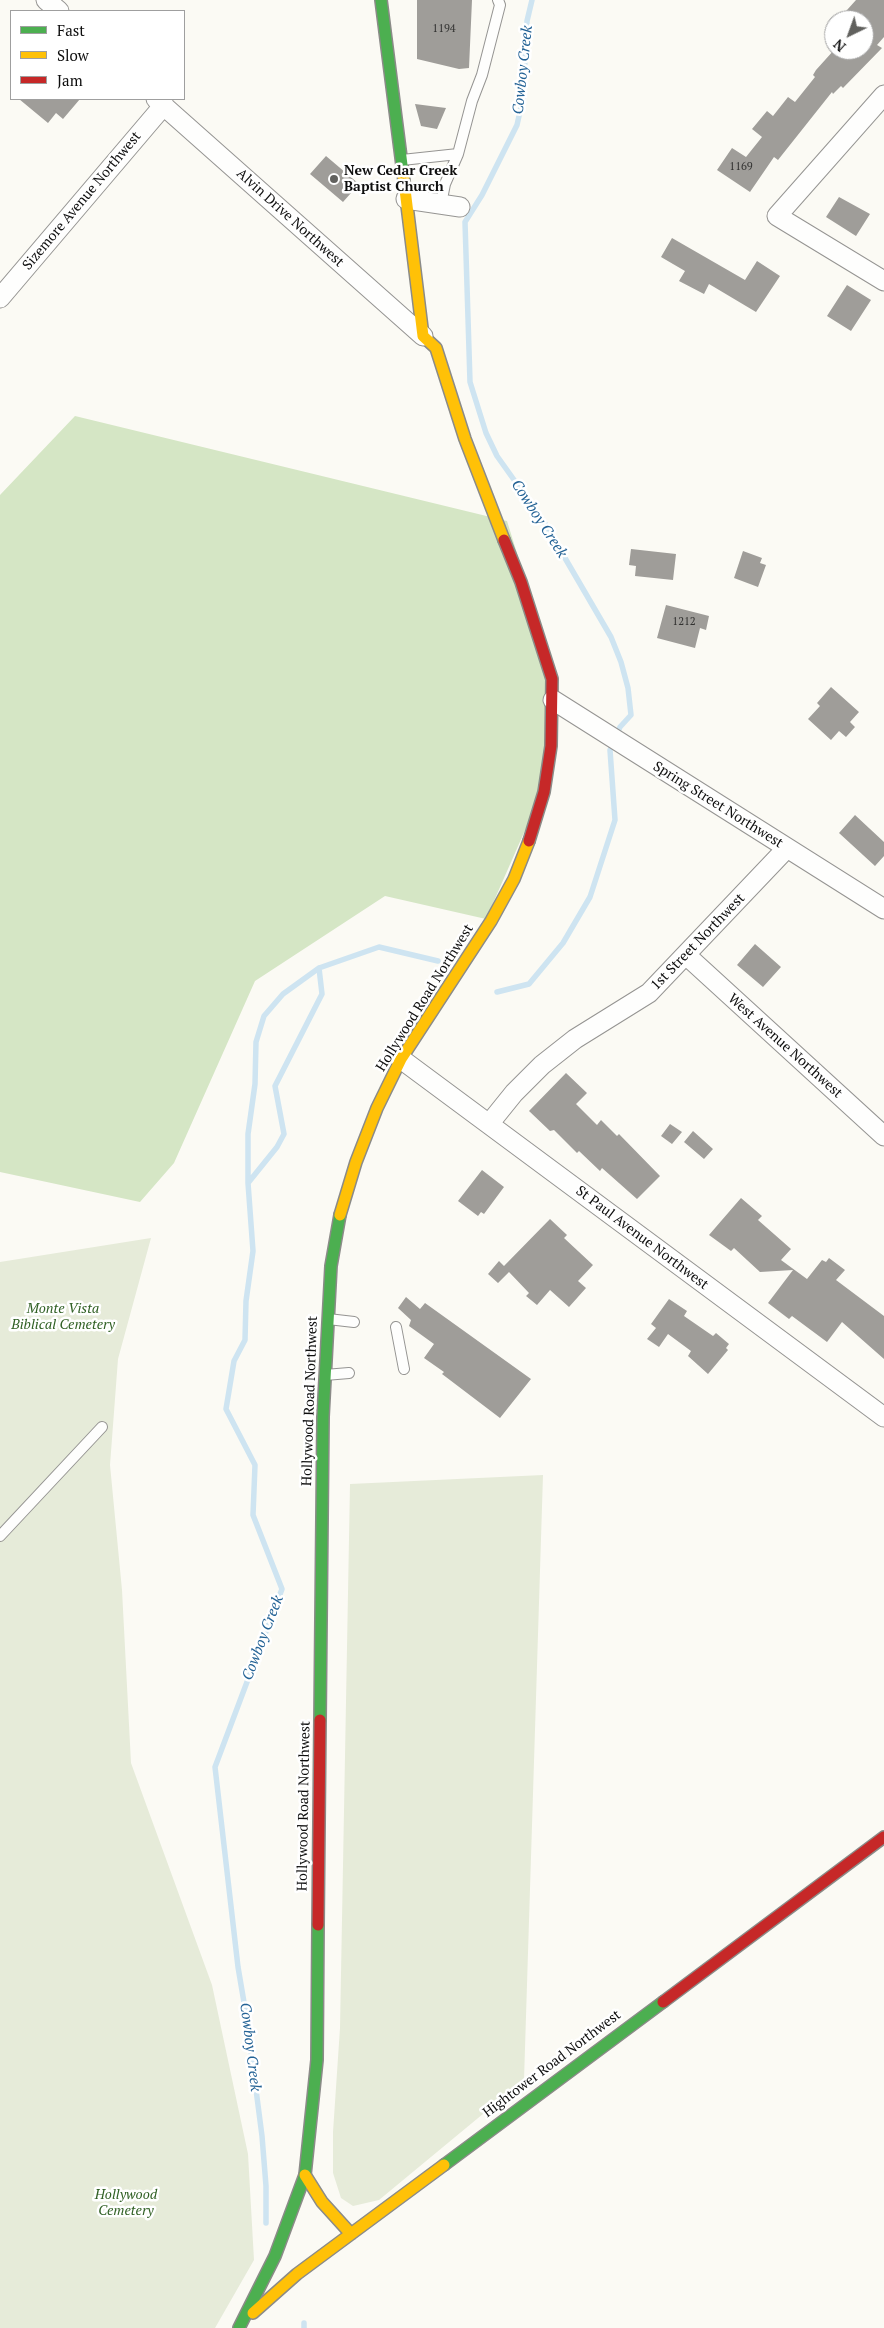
<!DOCTYPE html>
<html>
<head>
<meta charset="utf-8">
<style>
  body { margin:0 }
  #map { position:relative; width:884px; height:2328px; overflow:hidden; background:#fbfaf4; font-family:"PT Serif",serif }
  canvas { display:block }
  .legend { position:absolute; left:10px; top:10px; width:175px; height:90px; box-sizing:border-box; background:#fff; border:1px solid #9f9f9f; margin:0; padding:6px 9px; list-style:none; font-size:15px; color:#0e0e0e }
  .legend li { display:flex; align-items:center; gap:10px; height:25px }
  .legend b { width:25px; border:1px solid #9f9f9f }
  .north { position:absolute; left:824px; top:10px; width:50px; height:50px; box-sizing:border-box; background:#fff; border:1px solid #9f9f9f; border-radius:50%; rotate:222deg; font-size:14px; font-weight:700; line-height:20px; text-align:center; color:#0e0e0e }
  .north::after { content:''; display:block; margin:auto; width:18px; height:22px; background:#61615e; clip-path:polygon(50% 0,100% 100%,50% 72%,0 100%) }
</style>
</head>
<body>
<div id="map">
<canvas width="884" height="2328"></canvas>
<ul class="legend">
<li><b style="height:6px;background:#4caf50"></b>Fast</li>
<li><b style="height:6px;background:#ffc107"></b>Slow</li>
<li><b style="height:6px;background:#c62828"></b>Jam</li>
</ul>
<div class="north">N</div>
</div>
<script>
const context = document.querySelector('canvas').getContext('2d');
context.lineJoin = 'round';
function fill(path, color) { context.fillStyle = color; context.fill(path, 'evenodd'); }
const poly = rows => new Path2D(rows.map(r => 'M' + r).join(''));
function strokePath(path, color, width, dash) { context.strokeStyle = color; context.lineWidth = width; context.lineCap = dash ? 'butt' : 'round'; context.setLineDash(dash || []); context.stroke(path); }
function drawText(font, color, halo, rows, align = 'center') {
  context.font = font + ' "PT Serif",serif'; context.lineWidth = 5; context.setLineDash([]); context.textBaseline = 'middle'; context.strokeStyle = halo; context.fillStyle = color; for (const [text, x, y, turn = 0] of rows) {
    context.save(); context.translate(x, y); context.rotate((+turn || 0) * Math.PI / 180); context.textAlign = isNaN(turn) ? turn : align; if (halo) context.strokeText(text, 0, 0); context.fillText(text, 0, 0); context.restore();
  }
}
fill(poly([
  [75,416,507,521,559,689,537,803,486,919,385,896,255,981,174,1163,140,1202,0,1172,0,495]
]), '#d5e6c5');
fill(poly([
  [151,1238,118,1359,110,1465,122,1590,131,1763,212,1985,248,2154,254,2260,215,2328,0,2328,0,1262],
  [543,1475,524,2080,379,2200,353,2206,341,2198,333,2173,333,2132,340,2028,350,1484]
]), '#e6ebd9');
strokePath(poly([
  [497,992,529,984,563,943,590,897,615,820,610,750,620,727,631,715,628,688,621,662,611,637,544,522,497,456,486,433,470,382,465,222,482,195,517,125,523,98,527,21,532,0],
  [248,1183,248,1134,255,1084,256,1042,264,1016,283,994,319,968],
  [266,2223,266,2186,262,2136,247,2020,238,1967,215,1767,282,1589,253,1515,255,1465,226,1409,234,1361,245,1340,246,1301,253,1251,248,1183,277,1147,284,1134,275,1086,322,994,319,968,379,947,438,961],
  [304,2323,304,2328]
]), '#cee4f1', 5.5);
fill(poly([
  [417,0,472,0,469,68,459,69,417,59],
  [856,0,884,0,884,37,877,45,882,48,843,88,841,86,833,94,832,92,778,160,774,157,750,192,717,170,732,148,746,157,762,137,752,129,767,111,773,116,788,97,795,102,815,77,813,75,816,70,834,50,864,50,864,20,838,20],
  [19,99,80,99,63,119,56,113,48,123],
  [415,104,446,108,437,129,421,126],
  [326,156,359,184,343,202,310,174],
  [839,197,870,214,856,236,826,217],
  [672,238,745,280,757,261,780,276,756,312,709,284,704,294,679,281,685,271,661,257],
  [847,285,871,300,851,331,827,316],
  [631,549,676,554,673,580,635,576,636,566,629,565],
  [743,551,762,558,760,563,766,565,758,587,734,578],
  [666,605,709,616,706,630,700,628,695,648,657,638],
  [831,687,859,712,850,722,855,727,846,737,839,731,831,740,808,719,820,706,817,703],
  [855,815,884,842,884,856,875,866,839,833],
  [755,944,781,967,763,987,737,965],
  [566,1073,587,1093,576,1104,597,1125,601,1120,617,1136,619,1134,660,1176,637,1199,602,1168,600,1171,579,1151,577,1153,554,1130,550,1131,529,1111],
  [670,1124,682,1132,672,1144,661,1136],
  [693,1131,713,1149,704,1159,684,1142],
  [482,1170,504,1187,484,1214,481,1212,478,1216,458,1201],
  [741,1198,762,1216,758,1220,791,1249,781,1260,807,1279,822,1260,826,1262,829,1258,845,1270,836,1280,884,1316,884,1359,842,1322,827,1342,792,1316,789,1319,768,1303,793,1270,760,1272,734,1248,731,1251,709,1235],
  [550,1219,567,1235,564,1238,593,1265,578,1281,586,1288,569,1307,550,1290,537,1305,526,1296,529,1293,509,1272,498,1283,488,1274,499,1261,504,1266],
  [406,1297,420,1309,425,1303,531,1379,500,1418,442,1374,444,1372,424,1358,434,1344,409,1326,411,1320,398,1308],
  [669,1299,687,1311,684,1316,713,1336,716,1333,729,1344,726,1348,728,1350,708,1374,688,1356,691,1351,668,1334,659,1347,647,1339,656,1328,651,1324]
]), '#9f9d99');
const lane = poly([
  [402,160,458,154],
  [441,204,445,184,458,154,472,101,482,75,500,5,498,0],
  [328,1319,354,1322],
  [396,1327,404,1369],
  [325,1375,349,1373],
  [0,1536,102,1427]
]);
const street = poly([
  [46,0,59,11],
  [884,95,777,216,884,281],
  [156,99,423,336],
  [406,199,460,207],
  [0,298,164,105],
  [553,700,884,909],
  [686,955,884,1136],
  [401,1059,884,1417],
  [489,1124,514,1093,542,1065,575,1039,649,993,787,848]
]);
const fast = poly([
  [381,0,403,173],
  [320,1720,323,1417,331,1266,340,1215],
  [444,2165,663,2002],
  [239,2328,275,2256,305,2175,317,2060,318,1925]
]);
const slow = poly([
  [403,173,423,336,436,348,465,439,504,540],
  [340,1215,356,1162,377,1108,401,1059,491,921,514,879,529,841],
  [305,2175,322,2202,351,2234],
  [253,2313,297,2274,444,2165]
]);
const jam = poly([
  [504,540,521,582,552,679,551,746,544,792,529,841],
  [318,1925,320,1720],
  [663,2002,884,1837]
]);
strokePath(lane, '#959492', 12);
strokePath(street, '#959492', 21);
strokePath(fast, '#8b8b88', 14);
strokePath(slow, '#8b8b88', 14);
strokePath(jam, '#8b8b88', 14);
strokePath(lane, '#fefefd', 10);
strokePath(street, '#fefefd', 19);
strokePath(fast, '#4caf50', 11);
strokePath(slow, '#ffc107', 11);
strokePath(jam, '#c62828', 11);
for (const [x, y, r, color] of [
  [334,179,5,"#61615e"]
]) { const dot = new Path2D(); dot.arc(x, y, r, 0, 2 * Math.PI); context.fillStyle = color; context.fill(dot); strokePath(dot, '#fff', 2); }
drawText('11px', '#323231', null, [
  ["1194",444,29],
  ["1169",741,167],
  ["1212",684,622]
]);
drawText('bold 14px', '#0e0e0e', '#fff', [
  ["New Cedar Creek",344,171],
  ["Baptist Church",344,187]
], 'left');
drawText('14px', '#0e0e0e', '#fff', [
  ["Sizemore Avenue Northwest",82,201,-50],
  ["Alvin Drive Northwest",290,218,42],
  ["Spring Street Northwest",718,805,32],
  ["1st Street Northwest",698,942,-46],
  ["Hollywood Road Northwest",425,998,-58],
  ["West Avenue Northwest",785,1046,42],
  ["St Paul Avenue Northwest",642,1238,37],
  ["Hollywood Road Northwest",310,1401,-88],
  ["Hollywood Road Northwest",304,1806,-89],
  ["Hightower Road Northwest",552,2064,-37]
]);
drawText('italic 14px', '#306024', '#fff', [
  ["Monte Vista",63,1309],
  ["Biblical Cemetery",63,1325],
  ["Hollywood",126,2195],
  ["Cemetery",126,2211]
]);
drawText('italic 15px', '#236295', '#fff', [
  ["Cowboy Creek",523,70,-84],
  ["Cowboy Creek",539,519,57],
  ["Cowboy Creek",263,1638,-69],
  ["Cowboy Creek",250,2047,83]
]);
</script>
</body>
</html>
